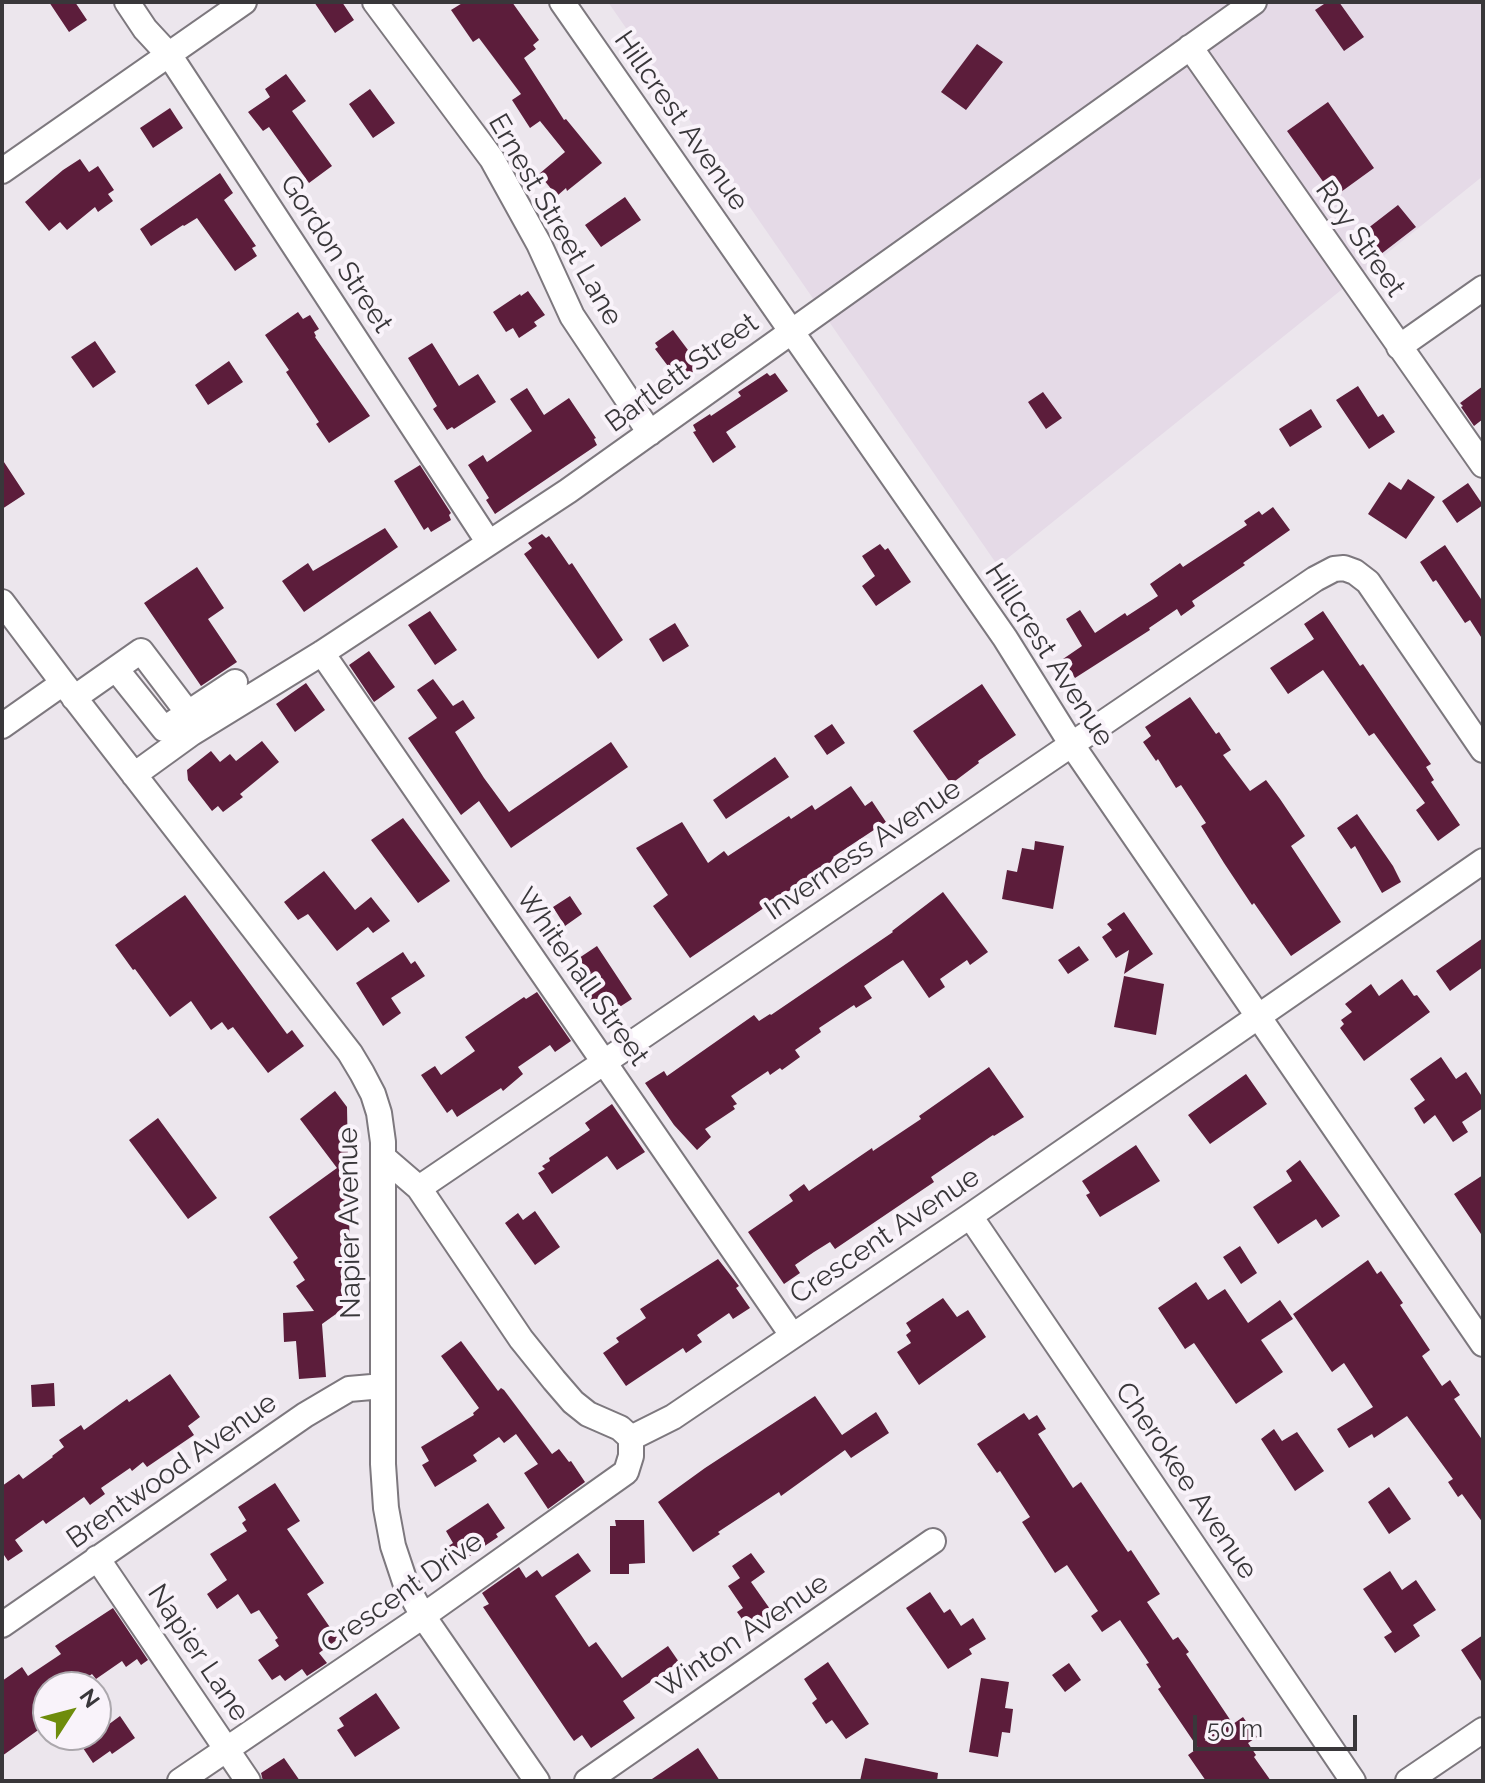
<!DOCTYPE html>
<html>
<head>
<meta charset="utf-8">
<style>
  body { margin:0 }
  #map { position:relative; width:1485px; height:1783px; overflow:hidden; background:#ece6ed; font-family:Raleway,sans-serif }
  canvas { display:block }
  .frame { position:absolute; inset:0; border:4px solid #39373a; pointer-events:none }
  .north { position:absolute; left:32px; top:1671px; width:80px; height:80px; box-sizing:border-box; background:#f9f3fa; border:2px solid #aca8ad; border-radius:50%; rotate:54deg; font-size:22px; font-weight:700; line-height:32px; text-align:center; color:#39373a }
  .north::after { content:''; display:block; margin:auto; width:28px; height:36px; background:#6e8c0b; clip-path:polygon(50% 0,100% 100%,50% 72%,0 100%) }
  .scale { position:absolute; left:1193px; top:1715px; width:164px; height:36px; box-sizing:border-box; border:4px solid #39373a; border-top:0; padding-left:10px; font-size:24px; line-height:28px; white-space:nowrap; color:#39373a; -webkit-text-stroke:6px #f9f3fa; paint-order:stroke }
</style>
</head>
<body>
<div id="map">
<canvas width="1485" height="1783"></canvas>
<div class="frame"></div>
<div class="north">N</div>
<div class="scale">50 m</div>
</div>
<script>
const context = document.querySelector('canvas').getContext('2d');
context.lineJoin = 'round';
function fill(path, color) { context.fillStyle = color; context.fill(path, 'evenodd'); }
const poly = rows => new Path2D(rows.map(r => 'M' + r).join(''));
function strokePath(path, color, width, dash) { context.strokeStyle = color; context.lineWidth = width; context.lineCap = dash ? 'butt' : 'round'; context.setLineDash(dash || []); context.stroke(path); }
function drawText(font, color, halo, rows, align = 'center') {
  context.font = font + ' Raleway,sans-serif'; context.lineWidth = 8; context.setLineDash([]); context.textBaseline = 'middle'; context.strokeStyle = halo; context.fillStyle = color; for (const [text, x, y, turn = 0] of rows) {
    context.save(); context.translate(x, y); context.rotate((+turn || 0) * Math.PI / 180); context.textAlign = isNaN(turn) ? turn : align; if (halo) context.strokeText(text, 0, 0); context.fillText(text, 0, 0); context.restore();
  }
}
fill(poly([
  [608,2,1483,2,1483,176,998,566]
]), '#e5dae7');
fill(poly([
  [49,2,75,2,87,20,69,32],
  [314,2,342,2,354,20,335,33],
  [464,2,512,2,539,40,533,45,536,49,524,58,564,120,566,119,602,163,567,191,566,188,557,196,539,174,565,152,540,121,530,128,512,100,521,94,479,38,473,42,451,10],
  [1327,2,1339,2,1364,37,1344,51,1315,10],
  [977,44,1003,62,966,110,941,92],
  [286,74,306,101,292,111,332,166,309,183,269,127,263,131,248,112,270,97,265,89],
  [370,89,395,123,373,138,349,104],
  [1328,102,1374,168,1334,197,1287,131],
  [170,108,183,128,153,148,140,128],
  [80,159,89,172,98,166,114,190,108,194,113,201,98,212,95,207,67,230,60,222,49,231,25,202,63,170],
  [220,173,233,193,224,200,256,246,252,248,257,256,235,271,197,218,184,226,183,225,151,246,140,229],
  [625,197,641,220,601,247,585,225],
  [1398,205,1416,227,1372,261,1354,239],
  [528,291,545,315,534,322,537,326,519,338,513,328,506,332,493,312,520,294,521,296],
  [298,312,303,319,310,315,319,329,314,332,316,336,315,337,370,416,329,443,316,424,319,422,286,372,289,370,265,335],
  [673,330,697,362,694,364,697,369,682,380,679,376,677,378,655,349,658,347,655,343],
  [95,341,116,372,93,388,71,357],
  [432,343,459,386,478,374,496,402,454,429,452,427,447,430,433,409,437,406,408,358],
  [229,361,243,382,208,405,195,385],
  [767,373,770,376,775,373,788,391,726,432,736,447,713,463,693,432,696,431,693,425,710,414,711,416,741,396,738,392],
  [1358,386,1378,417,1383,414,1395,432,1369,449,1336,400],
  [1483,386,1483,419,1474,426,1461,407,1463,406,1460,403],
  [527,388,544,415,569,398,596,438,594,439,597,445,495,514,486,500,489,498,468,465,483,455,487,462,532,431,510,399],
  [1043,392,1062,418,1046,429,1028,402],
  [1311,409,1322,427,1290,447,1279,429],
  [2,459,25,494,2,509],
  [420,465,451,513,449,515,451,520,431,532,428,527,424,530,394,481],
  [1408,479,1435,497,1406,539,1368,514,1389,482,1401,490],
  [1468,483,1483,505,1457,523,1442,501],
  [1273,507,1290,530,1243,563,1245,565,1192,601,1195,606,1181,616,1177,609,1149,628,1150,630,1075,678,1063,659,1082,646,1066,619,1080,610,1095,633,1125,613,1127,616,1158,596,1150,584,1180,563,1183,567,1247,525,1244,521,1259,511,1262,515],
  [385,528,398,547,304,612,282,581,308,563,313,571],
  [542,534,546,538,549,536,569,565,572,563,623,640,598,659,524,554,532,548,528,543],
  [880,544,885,550,888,548,911,582,876,606,862,586,875,576,862,556],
  [1445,545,1483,602,1483,640,1470,620,1465,623,1436,580,1433,582,1420,562],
  [197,567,224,608,208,619,237,662,201,686,144,603],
  [430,611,457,650,435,665,408,625],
  [1323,611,1360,666,1363,664,1431,764,1426,767,1434,780,1431,782,1460,825,1438,841,1416,810,1425,803,1374,733,1369,736,1323,670,1288,694,1270,668,1314,639,1304,624],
  [675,623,689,646,663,662,649,639],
  [369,651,395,687,374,702,349,665],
  [433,679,453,706,463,700,475,718,455,732,484,778,509,812,611,742,628,767,511,848,479,801,461,815,408,738,437,718,417,690],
  [306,683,325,710,295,732,276,704],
  [982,684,1016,735,978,761,979,763,951,784,913,731],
  [1190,697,1216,734,1219,732,1231,750,1223,755,1250,791,1266,780,1280,799,1305,836,1291,846,1341,922,1291,956,1254,903,1252,905,1224,863,1201,826,1206,823,1181,785,1176,788,1158,759,1156,761,1143,742,1151,736,1145,727],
  [832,724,845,743,827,755,814,736],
  [262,741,279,762,240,794,243,797,223,812,218,806,212,811,188,780,187,770,211,751,220,762,230,754,236,761],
  [775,757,789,777,726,819,713,800],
  [851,786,865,806,872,801,886,822,833,857,835,859,808,878,690,958,653,906,668,895,636,848,682,822,708,863,724,851,728,856,789,816,791,819,812,805,815,810],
  [1357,814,1393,866,1401,882,1382,893,1355,846,1351,849,1337,828],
  [403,818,450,881,418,903,371,840],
  [1035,841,1064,846,1053,909,1002,899,1007,870,1017,872,1022,848,1034,850],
  [324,871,355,910,371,897,390,921,373,933,368,927,337,951,308,914,298,920,284,902],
  [943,892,988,952,970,965,967,960,940,979,945,987,929,998,903,960,892,967,864,986,872,998,856,1008,854,1005,819,1028,821,1032,795,1050,800,1057,782,1070,780,1068,770,1075,768,1071,731,1096,737,1104,733,1106,735,1109,705,1129,711,1137,697,1150,674,1125,645,1083,664,1071,667,1076,754,1015,759,1021,770,1014,771,1015,893,932,892,931],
  [185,895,287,1034,292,1030,304,1046,268,1073,233,1027,228,1030,222,1022,211,1030,191,1001,170,1017,135,969,133,970,115,945],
  [570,896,582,914,565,926,553,907],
  [1124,912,1153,954,1124,974,1129,950,1116,958,1102,937,1112,930,1107,924],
  [1483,938,1483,967,1450,991,1436,971],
  [597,946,632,999,607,1015,602,1007,597,1011,567,966],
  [1079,946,1089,960,1068,974,1058,960],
  [403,952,411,964,415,961,425,976,391,998,401,1013,383,1026,356,983],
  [1124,976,1164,984,1156,1035,1114,1027],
  [1402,979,1414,996,1417,995,1430,1012,1364,1061,1340,1028,1344,1024,1341,1020,1352,1012,1345,1004,1371,984,1379,996],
  [537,992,571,1041,555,1052,550,1045,518,1067,523,1074,503,1091,501,1088,457,1117,452,1109,447,1113,421,1075,435,1066,441,1075,475,1051,465,1037,524,997,526,999],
  [1441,1057,1456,1079,1466,1072,1483,1098,1483,1108,1462,1122,1468,1132,1453,1142,1435,1115,1424,1124,1414,1108,1425,1100,1410,1079],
  [989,1067,1024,1117,994,1136,993,1135,931,1177,934,1182,835,1249,830,1242,814,1252,795,1265,800,1273,784,1284,748,1232,793,1201,789,1195,804,1184,809,1191,872,1148,873,1151,921,1119,919,1116],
  [1246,1074,1267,1104,1210,1144,1188,1115],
  [335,1091,347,1107,350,1264,341,1271,343,1309,322,1324,326,1377,299,1379,296,1341,284,1342,283,1313,314,1311,296,1286,305,1280,293,1262,298,1258,269,1217,337,1168,300,1119],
  [612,1104,645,1152,617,1170,607,1156,552,1194,538,1173,545,1169,542,1166,550,1161,549,1158,590,1130,585,1123],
  [158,1118,217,1198,188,1219,129,1140],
  [1136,1145,1160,1181,1100,1217,1086,1195,1090,1193,1082,1181],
  [1300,1160,1340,1216,1322,1228,1316,1219,1278,1244,1253,1207,1292,1181,1286,1171],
  [1483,1175,1483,1237,1454,1194],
  [535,1211,560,1247,535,1265,505,1223,518,1213,523,1220],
  [1240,1246,1257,1273,1241,1284,1223,1257],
  [718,1259,739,1286,736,1288,750,1308,733,1319,729,1313,697,1335,702,1342,686,1353,683,1348,626,1386,603,1353,619,1342,616,1338,646,1318,640,1309],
  [1368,1260,1377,1274,1381,1271,1403,1303,1400,1305,1430,1350,1422,1356,1442,1386,1450,1380,1460,1395,1454,1399,1483,1441,1483,1523,1462,1494,1458,1497,1448,1482,1453,1479,1407,1416,1374,1438,1372,1434,1349,1448,1337,1429,1373,1407,1344,1363,1332,1372,1293,1314],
  [1196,1282,1208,1300,1225,1289,1248,1323,1280,1300,1293,1319,1261,1340,1283,1372,1236,1404,1194,1343,1185,1349,1158,1308],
  [943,1298,957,1317,968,1310,986,1337,919,1385,897,1352,911,1343,906,1335,911,1331,906,1323],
  [461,1341,498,1391,501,1388,504,1390,552,1454,559,1449,569,1462,571,1461,585,1482,548,1509,524,1473,538,1464,516,1434,504,1443,499,1437,473,1455,477,1461,435,1487,422,1465,429,1461,421,1447,474,1415,473,1413,479,1408,441,1356],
  [170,1374,200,1417,188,1426,194,1435,147,1467,143,1462,132,1471,130,1468,101,1488,105,1494,90,1505,84,1497,46,1524,43,1520,15,1540,23,1551,8,1561,2,1552,2,1486,19,1474,23,1479,53,1457,52,1456,64,1447,59,1440,81,1425,84,1430,127,1399,129,1402],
  [54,1383,55,1406,32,1407,31,1385],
  [815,1396,842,1435,876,1412,889,1433,851,1458,845,1450,781,1496,779,1492,718,1532,720,1534,693,1552,658,1502,705,1468],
  [1024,1413,1029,1420,1037,1415,1046,1429,1038,1434,1073,1488,1081,1482,1128,1552,1131,1550,1160,1594,1147,1602,1173,1640,1178,1637,1189,1652,1186,1654,1233,1724,1243,1717,1257,1737,1248,1743,1256,1755,1254,1757,1271,1781,1206,1781,1188,1755,1198,1748,1158,1689,1161,1687,1146,1664,1149,1663,1120,1620,1102,1632,1091,1616,1098,1611,1067,1565,1055,1573,1022,1522,1030,1517,1000,1471,997,1473,977,1444],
  [1274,1429,1282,1441,1297,1432,1324,1471,1295,1491,1261,1439],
  [275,1483,300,1521,287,1529,324,1583,307,1594,338,1639,319,1653,327,1663,307,1676,302,1669,285,1681,280,1675,272,1680,258,1660,279,1646,275,1640,278,1638,259,1610,251,1614,238,1594,217,1609,207,1594,227,1580,210,1554,247,1531,242,1523,246,1520,238,1507],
  [1389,1487,1411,1519,1389,1534,1368,1502],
  [488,1503,505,1528,496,1534,498,1537,455,1566,444,1549,453,1543,446,1531],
  [615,1520,644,1520,645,1563,629,1564,629,1574,610,1574,610,1526,616,1526],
  [578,1553,591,1571,555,1596,589,1647,596,1642,622,1678,668,1646,679,1662,623,1701,635,1718,591,1748,582,1735,574,1741,569,1734,483,1607,489,1604,482,1593,519,1567,526,1578,537,1570,542,1577],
  [751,1553,765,1572,751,1582,777,1619,753,1635,737,1612,743,1608,728,1586,740,1578,732,1566],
  [1390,1571,1402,1590,1416,1580,1436,1610,1413,1625,1420,1636,1395,1653,1384,1637,1392,1632,1363,1589],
  [930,1592,944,1613,950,1609,961,1626,973,1618,986,1639,969,1649,972,1654,948,1669,906,1608],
  [113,1608,148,1660,141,1665,137,1659,126,1667,122,1661,96,1679,92,1674,74,1687,48,1687,48,1723,2,1756,2,1681,22,1667,28,1676,61,1654,55,1646],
  [1483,1635,1483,1684,1461,1650],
  [828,1662,869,1724,846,1739,832,1720,826,1724,812,1703,817,1699,804,1679],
  [1069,1663,1081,1680,1065,1692,1052,1675],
  [981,1678,1009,1682,1005,1708,1013,1709,1010,1733,1002,1732,998,1757,969,1752],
  [376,1693,400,1728,355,1757,337,1730,344,1726,339,1718],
  [120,1716,135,1738,112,1754,110,1751,93,1763,81,1745],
  [698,1748,720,1781,649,1781],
  [284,1758,300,1781,263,1781,261,1773],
  [865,1758,938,1773,937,1781,860,1781]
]), '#5c1d3b');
const minor = poly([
  [127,2,145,29,170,56,489,543],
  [375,2,492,159,539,244,572,316,650,433],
  [562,2,1005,638,1072,745,1483,1344],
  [1190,47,1483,465],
  [2,171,244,2],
  [1399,347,1483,288],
  [2,602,63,683,350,1053,362,1073,373,1094,379,1113,383,1142,383,1464,386,1508,393,1546,406,1585,423,1616,537,1781],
  [322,653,792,1335],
  [74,698,141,651,188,713,164,729,116,669],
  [188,713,235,682],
  [2,726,63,683],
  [134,775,192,733,322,653,568,491,1254,2],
  [383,1157,419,1188,521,1339,554,1380,573,1402,588,1414,620,1428,631,1438],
  [419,1188,1315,579,1334,569,1344,568,1355,572,1368,582,1483,750],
  [970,1216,1353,1781],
  [631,1438,673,1417,970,1216,1483,861],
  [97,1558,248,1781],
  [2,1625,305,1415,349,1389,383,1386],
  [180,1781,423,1616,626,1472,631,1456,631,1438],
  [587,1781,933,1541],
  [1408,1781,1483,1730]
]);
strokePath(minor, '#7d787e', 28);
strokePath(minor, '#fff', 24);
drawText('28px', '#39373a', '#f9f3fa', [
  ["Hillcrest Avenue",681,121,55],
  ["Ernest Street Lane",555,220,60],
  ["Roy Street",1360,239,55],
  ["Gordon Street",336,254,57],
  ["Bartlett Street",682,373,-36],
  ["Hillcrest Avenue",1049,655,57],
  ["Inverness Avenue",863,850,-34],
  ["Whitehall Street",582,977,55],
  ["Napier Avenue",350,1223,-91],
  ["Crescent Avenue",885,1236,-34],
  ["Brentwood Avenue",172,1471,-35],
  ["Cherokee Avenue",1186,1481,56],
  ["Crescent Drive",402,1593,-35],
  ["Winton Avenue",743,1636,-34],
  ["Napier Lane",198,1653,56]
]);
</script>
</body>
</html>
